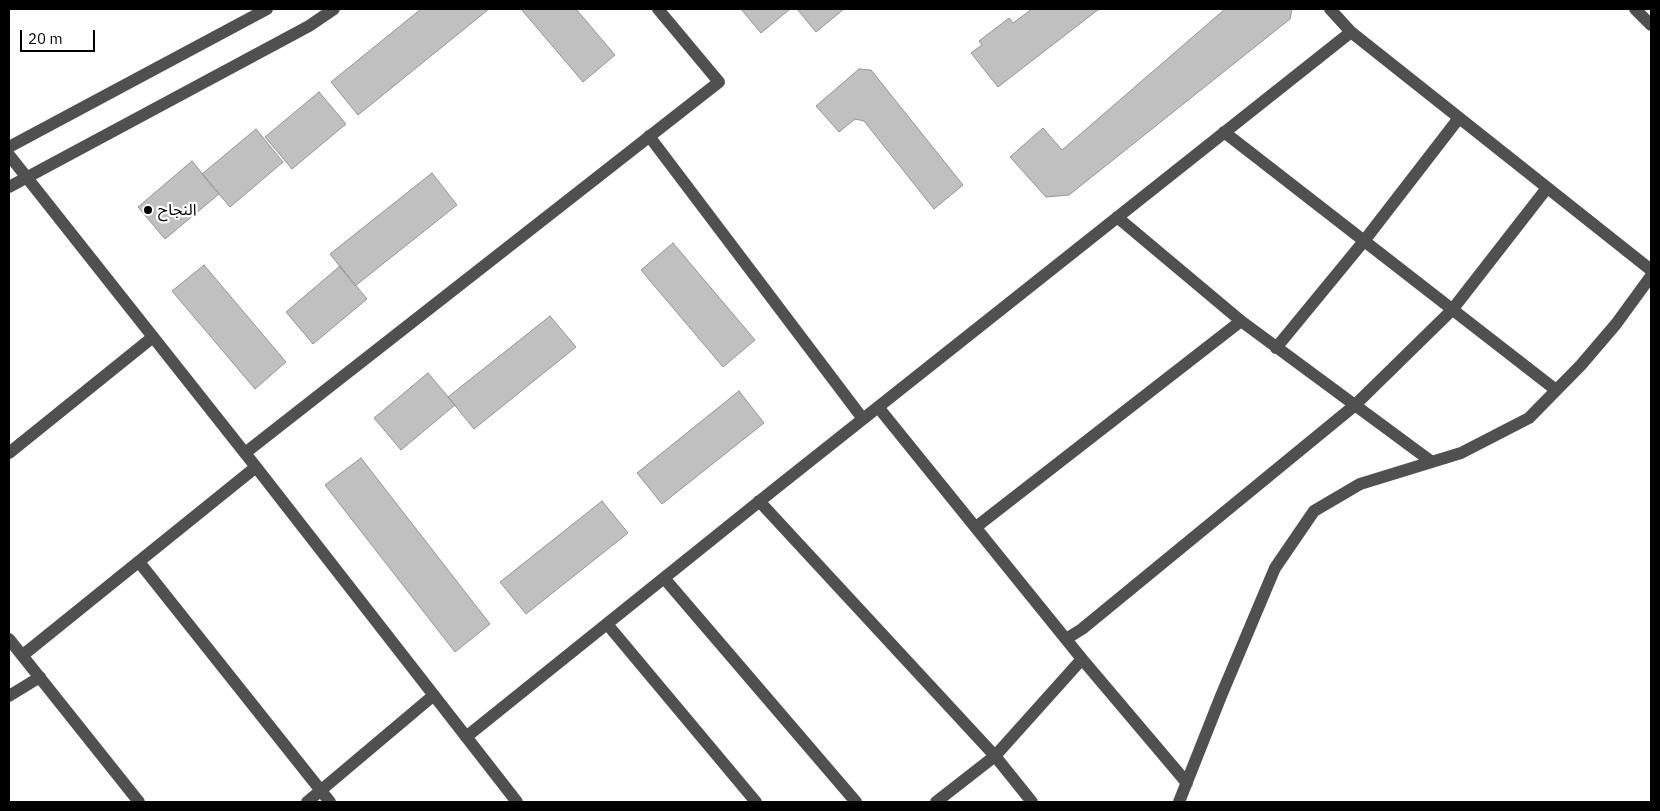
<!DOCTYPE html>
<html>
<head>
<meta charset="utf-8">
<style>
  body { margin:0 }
  #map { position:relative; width:1660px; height:811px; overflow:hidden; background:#fff; font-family:"IBM Plex Sans",sans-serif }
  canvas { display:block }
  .frame { position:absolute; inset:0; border:10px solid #000; pointer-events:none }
  .scale { position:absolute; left:20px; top:30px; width:75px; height:22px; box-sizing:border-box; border:2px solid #000; border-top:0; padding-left:6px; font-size:15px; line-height:18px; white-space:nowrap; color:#000; -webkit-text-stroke:4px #fff; paint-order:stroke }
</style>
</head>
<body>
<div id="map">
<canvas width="1660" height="811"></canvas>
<div class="frame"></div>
<div class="scale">20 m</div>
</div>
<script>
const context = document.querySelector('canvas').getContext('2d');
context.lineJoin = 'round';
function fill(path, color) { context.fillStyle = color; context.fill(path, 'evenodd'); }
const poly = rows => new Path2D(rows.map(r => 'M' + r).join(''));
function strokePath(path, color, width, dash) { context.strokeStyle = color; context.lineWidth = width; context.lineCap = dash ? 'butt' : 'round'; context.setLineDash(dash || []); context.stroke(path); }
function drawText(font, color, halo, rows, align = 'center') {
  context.font = font + ' "IBM Plex Sans","Noto Sans Arabic",sans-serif'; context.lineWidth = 4.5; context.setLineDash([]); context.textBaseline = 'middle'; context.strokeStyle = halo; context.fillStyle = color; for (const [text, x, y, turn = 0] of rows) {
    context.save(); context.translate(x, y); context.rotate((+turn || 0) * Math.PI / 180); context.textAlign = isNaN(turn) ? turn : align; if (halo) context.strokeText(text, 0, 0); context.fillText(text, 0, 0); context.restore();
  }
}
const building = poly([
  [421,9,489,9,358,115,331,82,421,9],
  [521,9,576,9,615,55,583,82,521,9],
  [741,9,790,9,761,33,741,9],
  [797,9,844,9,816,32,797,9],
  [1032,9,1099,9,998,87,971,53,982,45,979,41,1009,18,1013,23,1032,9],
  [1225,9,1292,9,1290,19,1069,195,1046,197,1010,157,1043,128,1062,150,1225,9],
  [859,69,871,70,963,185,934,209,864,121,855,119,839,132,816,106,859,69],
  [319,92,346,124,292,169,265,137,319,92],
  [256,129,283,162,230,207,202,174,256,129],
  [192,161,219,194,165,239,138,207,192,161],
  [432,173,457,205,355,286,330,254,432,173],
  [673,243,755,340,723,367,641,270,673,243],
  [204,265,286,362,255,389,172,291,204,265],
  [340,266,367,299,313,344,286,312,340,266],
  [550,316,576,347,474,429,448,397,550,316],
  [428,373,455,405,401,450,374,418,428,373],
  [739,391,764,423,662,504,637,473,739,391],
  [361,458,490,624,455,652,325,485,361,458],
  [602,501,628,533,526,614,500,582,602,501]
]);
fill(building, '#c0c0c0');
strokePath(building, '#949494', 1);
strokePath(poly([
  [1330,9,1351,32,1651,270],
  [1635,9,1651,25],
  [1224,132,1556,390],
  [649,136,863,419],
  [9,147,267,9],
  [9,155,256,467,517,802],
  [9,187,309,26,334,9],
  [1117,217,1241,321,1432,462],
  [1276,348,1364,241,1459,118],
  [878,407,1082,659,1187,783],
  [9,453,153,337],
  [245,453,719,82,658,9],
  [759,501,995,756,1032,802],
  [976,527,1241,321],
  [139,562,330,802],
  [664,578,856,802],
  [607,624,756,802],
  [9,639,139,802],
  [1066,639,1082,629,1354,406,1452,310,1547,188],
  [23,655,256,467],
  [9,696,40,677],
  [466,737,776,488,1351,32],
  [307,802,434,695],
  [936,802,995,756,1082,659],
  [1179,802,1221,696,1275,568,1314,511,1360,484,1461,453,1529,418,1581,365,1616,324,1651,276]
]), '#505050', 12);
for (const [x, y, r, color] of [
  [148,210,5,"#000"]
]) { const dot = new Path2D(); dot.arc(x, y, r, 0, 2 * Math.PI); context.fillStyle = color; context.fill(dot); strokePath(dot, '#fff', 2); }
drawText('16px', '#000', '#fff', [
  ["النجاح",158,210]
], 'left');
</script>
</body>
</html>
